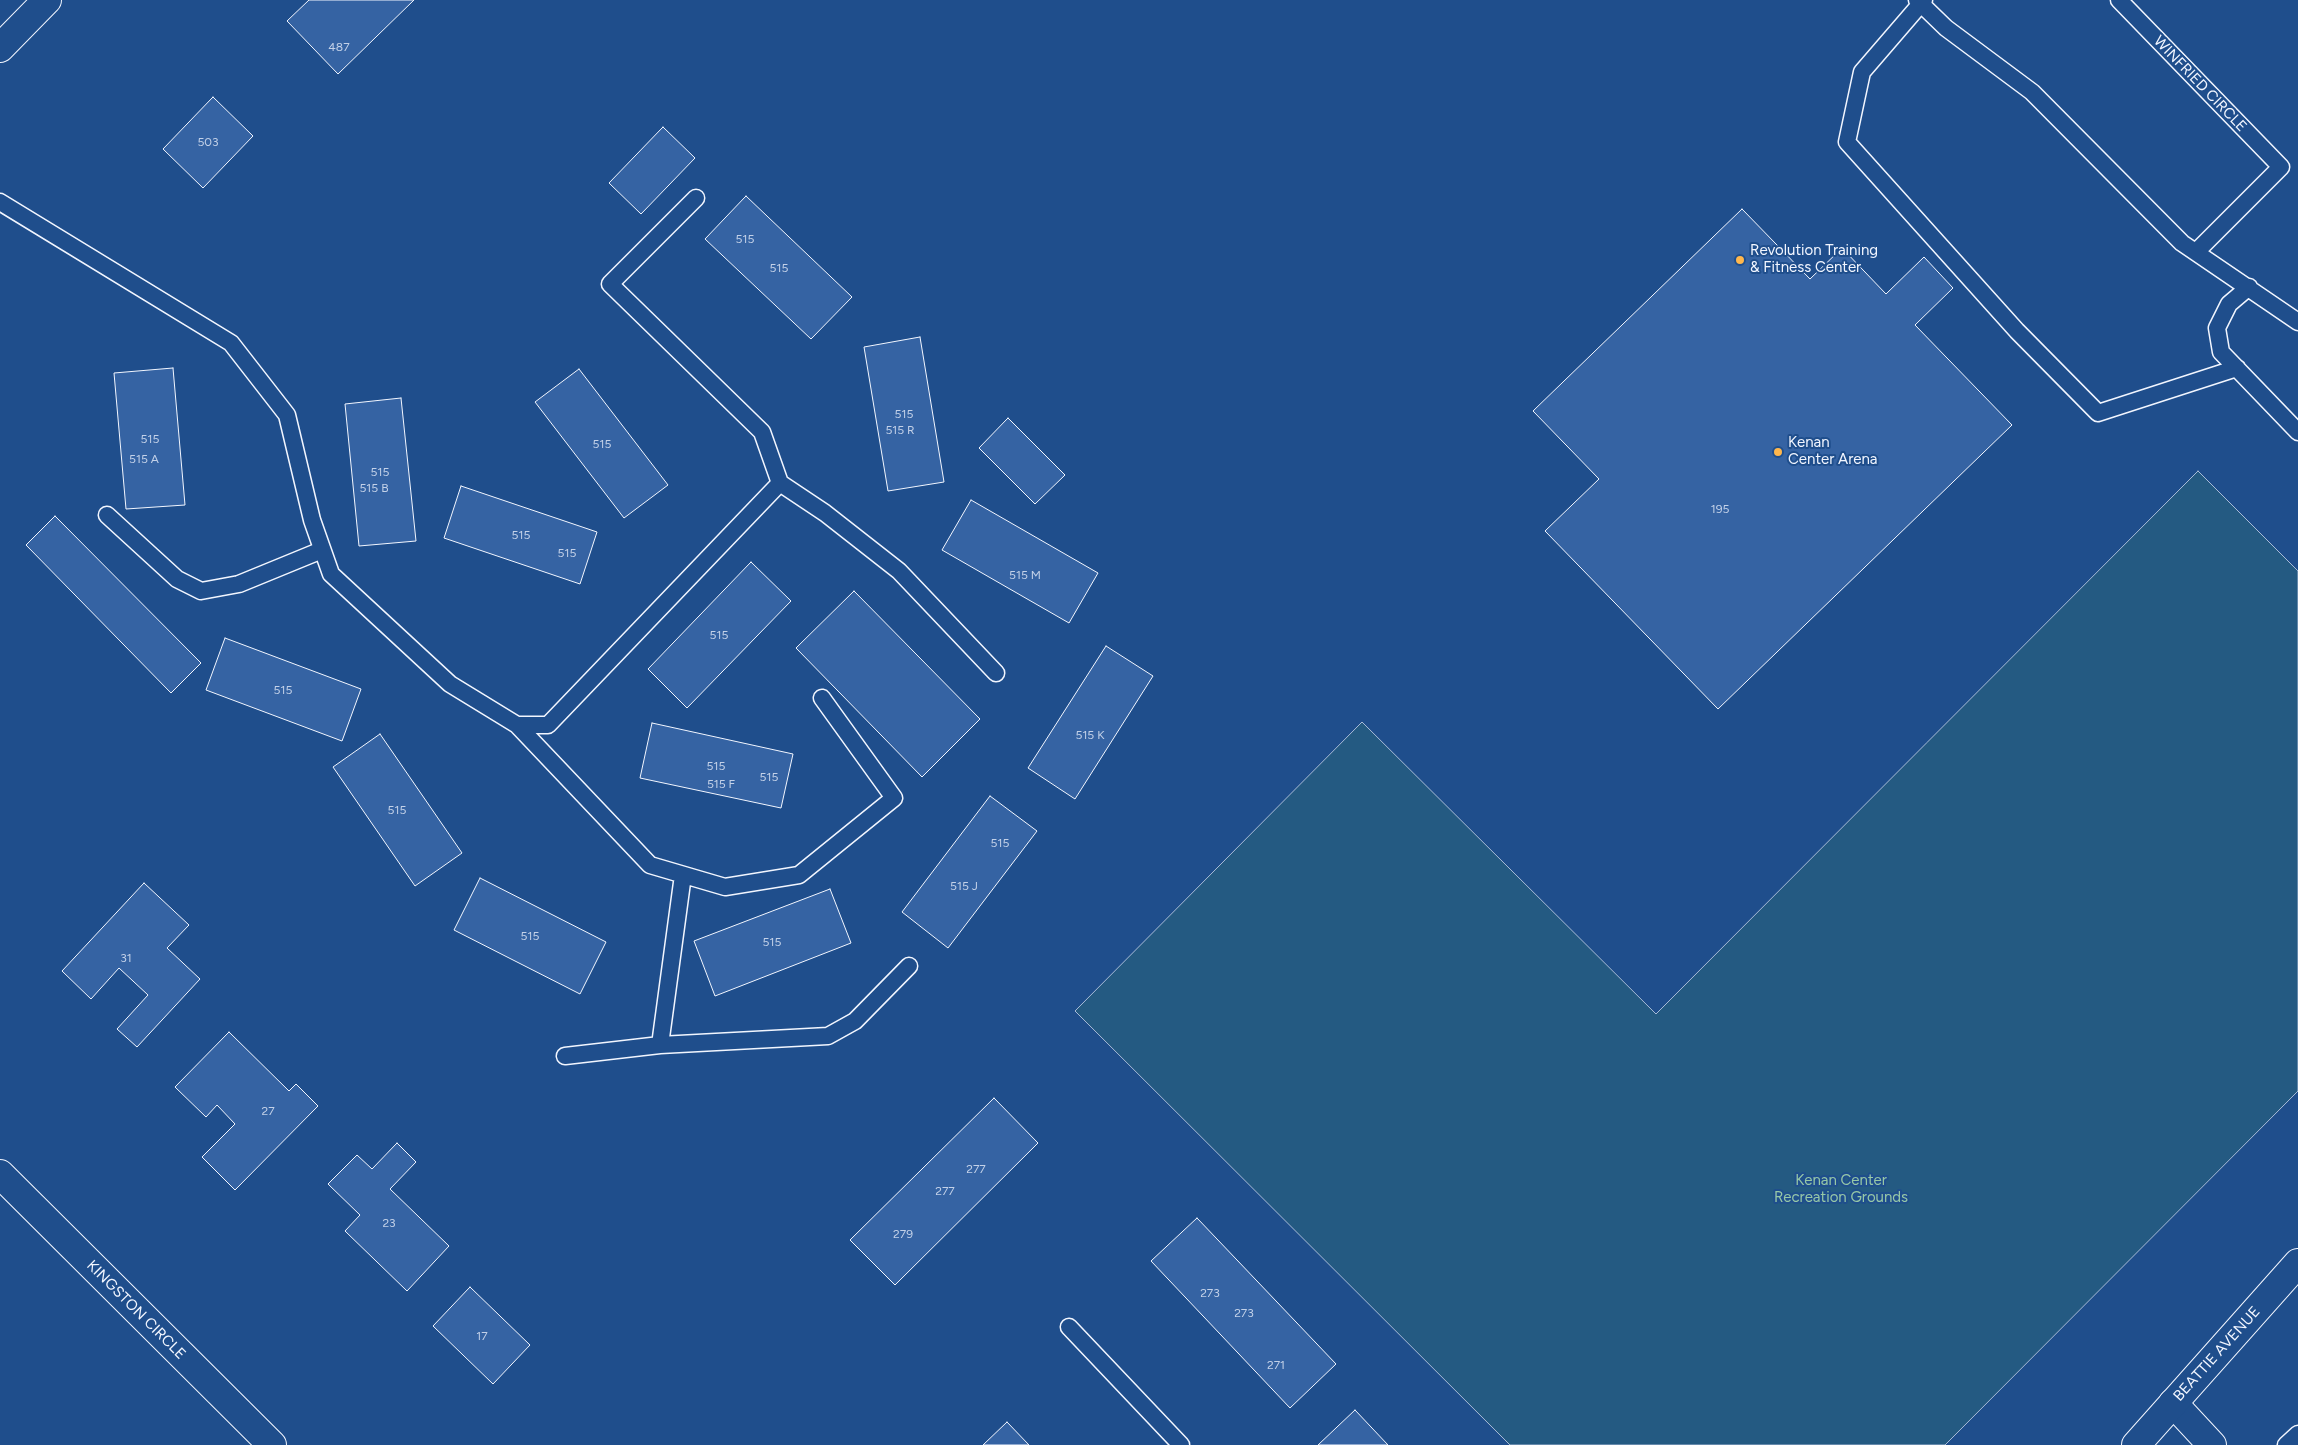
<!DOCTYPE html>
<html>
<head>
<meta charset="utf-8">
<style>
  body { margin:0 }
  canvas { display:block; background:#1f4e8c }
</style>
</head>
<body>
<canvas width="2298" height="1445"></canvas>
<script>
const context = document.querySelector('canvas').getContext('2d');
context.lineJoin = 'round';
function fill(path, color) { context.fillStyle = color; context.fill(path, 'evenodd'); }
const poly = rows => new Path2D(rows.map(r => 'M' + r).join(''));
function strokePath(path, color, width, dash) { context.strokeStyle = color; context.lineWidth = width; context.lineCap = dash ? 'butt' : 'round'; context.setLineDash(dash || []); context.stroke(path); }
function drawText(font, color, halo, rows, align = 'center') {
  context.font = font + ' Figtree,sans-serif'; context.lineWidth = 4; context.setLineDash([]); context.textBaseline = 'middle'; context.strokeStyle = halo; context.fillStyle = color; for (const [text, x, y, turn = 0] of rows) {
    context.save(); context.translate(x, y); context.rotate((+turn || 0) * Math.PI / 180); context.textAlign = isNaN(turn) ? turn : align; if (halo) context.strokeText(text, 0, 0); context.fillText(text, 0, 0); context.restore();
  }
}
const green = poly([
  [2198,471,2298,571,2298,1091,1945,1445,1510,1445,1075,1011,1362,722,1656,1014,2198,471]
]);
fill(green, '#245a82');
strokePath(green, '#a8bbd7', 1);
const building = poly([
  [309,0,414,0,338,74,287,21,309,0],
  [213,97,253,136,203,188,163,149,213,97],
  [663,127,695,158,641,214,609,183,663,127],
  [746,196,852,297,811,339,705,239,746,196],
  [1742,209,1810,279,1842,248,1886,294,1924,257,1953,288,1915,325,2012,425,1718,709,1545,531,1599,479,1533,411,1742,209],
  [920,337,944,482,888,491,864,347,920,337],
  [173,368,185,505,126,509,114,373,173,368],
  [579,369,668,485,624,518,535,402,579,369],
  [401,398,416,541,359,546,345,404,401,398],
  [1008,418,1065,475,1035,504,979,448,1008,418],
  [461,486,597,532,580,584,444,538,461,486],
  [971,500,1098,573,1069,623,942,550,971,500],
  [55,516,201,663,171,693,26,545,55,516],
  [751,562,791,601,687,708,648,669,751,562],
  [854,591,980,719,922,777,796,648,854,591],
  [225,638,361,689,342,741,206,690,225,638],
  [1106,646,1153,676,1075,799,1028,768,1106,646],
  [652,723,793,754,781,808,640,778,652,723],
  [380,734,462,853,415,886,333,767,380,734],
  [990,796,1037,831,948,948,902,912,990,796],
  [480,878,606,942,580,994,454,930,480,878],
  [144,883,189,925,167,948,200,979,137,1047,117,1029,148,995,119,968,91,999,62,971,144,883],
  [830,889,851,943,715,996,694,941,830,889],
  [229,1032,289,1091,296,1084,318,1106,235,1190,202,1157,235,1124,217,1105,206,1117,175,1087,229,1032],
  [994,1098,1038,1143,895,1285,850,1240,994,1098],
  [397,1143,416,1162,390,1189,449,1246,407,1291,345,1231,360,1215,328,1184,357,1155,372,1169,397,1143],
  [1197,1218,1336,1364,1290,1408,1151,1261,1197,1218],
  [470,1287,530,1345,493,1384,433,1326,470,1287],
  [1355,1410,1388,1445,1318,1445,1355,1410],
  [1007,1422,1029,1445,983,1445,1007,1422]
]);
fill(building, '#3563a3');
strokePath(building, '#f2f6ff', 1);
const lane = poly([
  [1917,0,1946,28,2032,92,2182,243,2298,322],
  [1924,0,1862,72,1847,142,2017,331,2098,413,2237,368],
  [2119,0,2281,167,2196,252],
  [0,202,231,343,287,415,312,520,331,574,450,684,517,725,548,725,780,483,762,432,610,284,696,198],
  [2249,287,2229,304,2217,328,2221,352,2298,432],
  [780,483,825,513,899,571,996,673],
  [107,515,177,579,201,591,239,584,322,550],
  [517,725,650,865,725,887,799,875,894,798,822,698],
  [660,1045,828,1036,855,1021,909,966],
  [565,1056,660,1045,683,875],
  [1069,1327,1181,1445],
  [2286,1445,2298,1434]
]);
const street = poly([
  [0,1174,272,1445],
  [2173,1403,2212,1445]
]);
const secondary = poly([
  [0,48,47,0],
  [2136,1445,2298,1263]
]);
strokePath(lane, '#f2f6ff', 19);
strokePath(street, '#f2f6ff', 30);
strokePath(secondary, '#f2f6ff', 30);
strokePath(lane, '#1f4e8c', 16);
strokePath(street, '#1f4e8c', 28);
strokePath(secondary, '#1f4e8c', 28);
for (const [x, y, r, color] of [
  [1740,260,5,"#ffb74d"],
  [1778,452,5,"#ffb74d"]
]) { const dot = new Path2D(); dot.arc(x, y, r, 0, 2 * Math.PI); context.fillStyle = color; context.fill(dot); strokePath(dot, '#1f4e8c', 2); }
drawText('12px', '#c3d1e8', null, [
  ["487",339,47],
  ["503",208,142],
  ["515",745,239],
  ["515",779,268],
  ["515",904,414],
  ["515 R",900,430],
  ["515",150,439],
  ["515",602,444],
  ["515 A",144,459],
  ["515",380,472],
  ["515 B",374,488],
  ["195",1720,509],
  ["515",521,535],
  ["515",567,553],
  ["515 M",1025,575],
  ["515",719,635],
  ["515",283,690],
  ["515 K",1090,735],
  ["515",716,766],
  ["515",769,777],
  ["515 F",721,784],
  ["515",397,810],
  ["515",1000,843],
  ["515 J",964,886],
  ["515",530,936],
  ["515",772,942],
  ["31",126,958],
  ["27",268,1111],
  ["277",976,1169],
  ["277",945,1191],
  ["23",389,1223],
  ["279",903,1234],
  ["273",1210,1293],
  ["273",1244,1313],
  ["17",482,1336],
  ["271",1276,1365]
]);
drawText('15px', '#f2f6ff', '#1f4e8c', [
  ["WINFRIED CIRCLE",2200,84,46],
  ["KINGSTON CIRCLE",136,1310,45],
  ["BEATTIE AVENUE",2217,1354,-48]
]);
drawText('15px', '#f2f6ff', '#1f4e8c', [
  ["Revolution Training",1750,251],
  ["& Fitness Center",1750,268],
  ["Kenan",1788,443],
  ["Center Arena",1788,460]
], 'left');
drawText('15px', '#97c8a6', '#1f4e8c', [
  ["Kenan Center",1841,1181],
  ["Recreation Grounds",1841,1198]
]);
</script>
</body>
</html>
